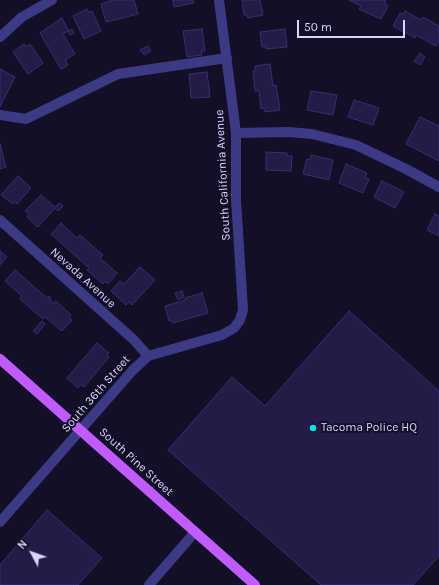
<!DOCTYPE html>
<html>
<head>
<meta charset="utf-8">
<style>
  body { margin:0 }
  #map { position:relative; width:439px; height:585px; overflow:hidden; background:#130f26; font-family:Karla,sans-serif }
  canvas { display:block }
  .north { position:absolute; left:12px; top:533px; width:40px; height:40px; -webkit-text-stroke:3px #130f26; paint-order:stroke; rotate:311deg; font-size:11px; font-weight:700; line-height:16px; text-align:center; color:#d9d4ff }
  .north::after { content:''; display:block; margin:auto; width:14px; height:18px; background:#d9d4ff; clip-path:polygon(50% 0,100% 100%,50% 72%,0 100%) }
  .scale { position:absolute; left:297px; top:20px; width:108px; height:18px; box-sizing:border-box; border:2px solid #d9d4ff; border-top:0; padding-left:5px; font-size:12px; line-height:14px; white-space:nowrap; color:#d9d4ff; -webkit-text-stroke:3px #130f26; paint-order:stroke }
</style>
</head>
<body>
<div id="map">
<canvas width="439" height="585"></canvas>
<div class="north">N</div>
<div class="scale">50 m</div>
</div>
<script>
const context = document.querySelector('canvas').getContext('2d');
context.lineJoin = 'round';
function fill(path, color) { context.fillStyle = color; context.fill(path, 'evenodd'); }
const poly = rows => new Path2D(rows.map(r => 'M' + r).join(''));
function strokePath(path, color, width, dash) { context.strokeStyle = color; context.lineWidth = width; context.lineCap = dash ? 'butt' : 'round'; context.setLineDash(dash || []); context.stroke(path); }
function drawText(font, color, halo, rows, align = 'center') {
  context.font = font + ' Karla,sans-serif'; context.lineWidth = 4; context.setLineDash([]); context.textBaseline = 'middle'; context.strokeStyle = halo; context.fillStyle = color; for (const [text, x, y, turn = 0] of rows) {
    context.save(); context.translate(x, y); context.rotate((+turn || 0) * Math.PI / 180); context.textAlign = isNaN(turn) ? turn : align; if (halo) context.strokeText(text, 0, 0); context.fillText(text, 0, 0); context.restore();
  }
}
const building = poly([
  [113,0,134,0,138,14,106,22,101,4,113,0],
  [173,0,193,0,194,3,174,7,173,0],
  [242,0,260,0,263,15,248,18,247,15,244,15,242,0],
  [349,0,383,0,386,1,385,5,388,6,381,19,359,9,361,6,349,0],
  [87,9,88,12,92,11,101,31,84,39,73,16,87,9],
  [405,11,421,20,423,17,439,26,439,41,436,46,416,35,415,38,393,26,400,13,403,14,405,11],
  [62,18,69,31,72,29,74,33,70,35,68,31,63,34,75,54,65,60,68,65,61,69,40,33,62,18],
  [202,29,205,51,201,51,202,55,187,57,183,31,202,29],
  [285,29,287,47,266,49,266,46,262,47,260,32,285,29],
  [24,44,26,47,30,44,43,63,28,74,13,52,24,44],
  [148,46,151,51,144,55,140,50,148,46],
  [420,53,425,57,420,65,414,61,420,53],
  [270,64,273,86,276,85,280,110,265,112,264,108,261,109,259,91,255,91,253,71,255,70,255,66,270,64],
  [0,69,15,77,0,107,0,69],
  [207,72,210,97,191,98,189,74,207,72],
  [311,91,337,95,333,115,307,110,311,91],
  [354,100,379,108,373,125,348,117,354,100],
  [420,117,439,126,439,161,406,144,420,117],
  [0,144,6,167,0,169,0,144],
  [266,152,287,153,287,156,292,156,291,171,266,170,266,152],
  [311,155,333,160,329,180,303,174,307,159,310,160,311,155],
  [346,164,367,173,365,178,369,179,363,193,339,183,346,164],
  [18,176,31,188,17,204,15,202,13,204,1,195,18,176],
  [382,181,404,192,395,208,374,197,382,181],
  [41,195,55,207,59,203,63,206,58,211,55,208,38,227,27,217,29,214,25,211,41,195],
  [435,214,439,216,439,236,427,230,435,214],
  [61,223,77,238,80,235,103,255,100,258,117,273,108,284,105,281,103,284,87,270,89,268,51,234,61,223],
  [0,251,7,257,0,265,0,251],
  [140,267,155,280,132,305,129,302,126,305,111,291,120,281,124,284,140,267],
  [15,270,47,298,49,296,51,299,50,300,54,304,56,301,71,315,69,318,72,320,62,331,45,317,43,319,20,299,22,296,5,281,15,270],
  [182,291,184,297,178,300,175,293,182,291],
  [202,293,208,313,173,323,172,320,169,321,165,306,186,300,185,298,202,293],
  [349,311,439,391,439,556,413,585,321,585,168,450,232,377,265,406,349,311],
  [42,321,45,324,37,334,33,331,42,321],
  [97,343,109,353,107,355,109,357,84,387,81,385,78,388,67,378,97,343],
  [47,510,102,558,78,585,0,585,0,565,47,510]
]);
fill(building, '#241b47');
strokePath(building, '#3b2d73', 1);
strokePath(poly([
  [0,37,22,17,52,0],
  [0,115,26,119,118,74,227,58],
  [236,133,288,132,312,134,356,145,406,169,439,187],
  [0,220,134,340,148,356],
  [0,522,132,371,148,356,222,335,234,328,240,320,243,310,236,200,236,133,219,0],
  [149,585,195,532]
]), '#3d3a85', 10);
strokePath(poly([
  [0,359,255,585]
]), '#c25bff', 10);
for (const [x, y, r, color] of [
  [313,428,4,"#00e5ff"]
]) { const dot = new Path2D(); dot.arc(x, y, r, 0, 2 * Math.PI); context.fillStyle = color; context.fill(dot); strokePath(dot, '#130f26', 1.5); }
drawText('12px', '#d9d4ff', '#130f26', [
  ["South California Avenue",223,175,-93],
  ["Nevada Avenue",83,278,42],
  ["South 36th Street",96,394,-49],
  ["South Pine Street",136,462,42]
]);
drawText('12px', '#d9d4ff', '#130f26', [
  ["Tacoma Police HQ",321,428]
], 'left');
</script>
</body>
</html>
